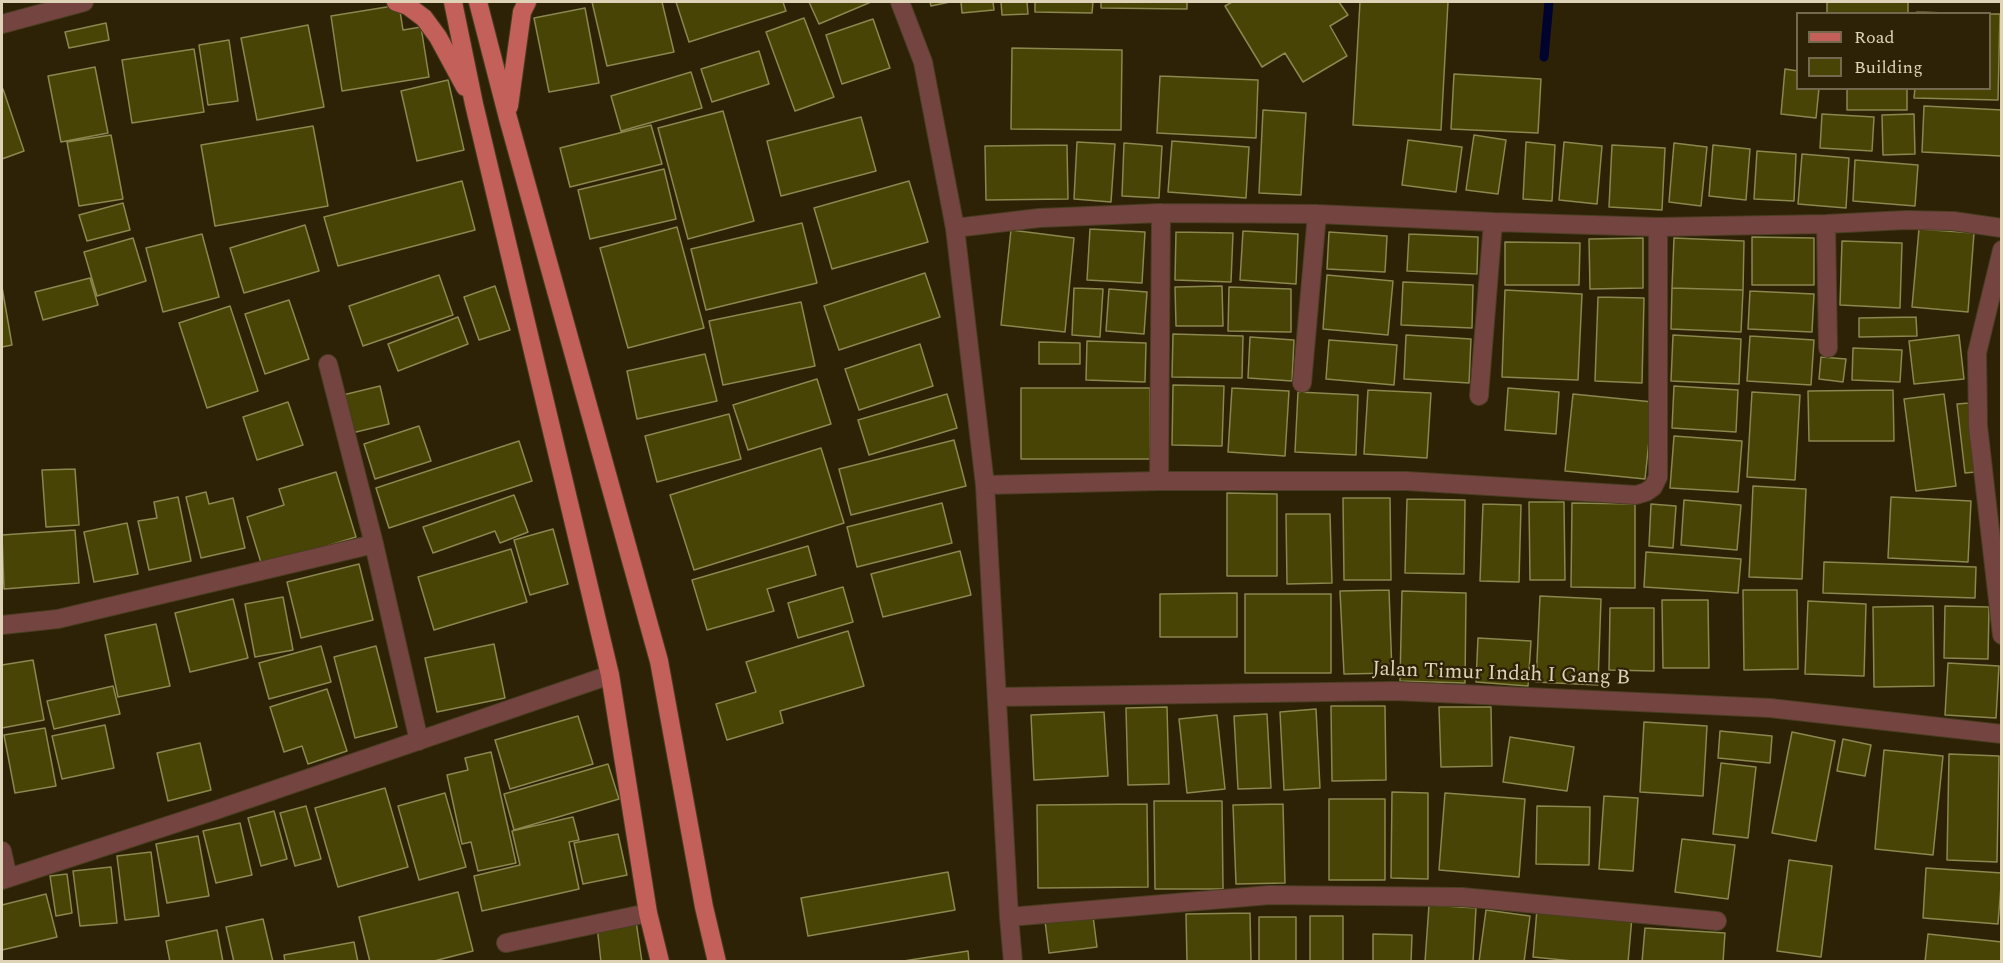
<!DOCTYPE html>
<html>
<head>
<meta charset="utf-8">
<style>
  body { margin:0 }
  #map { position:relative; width:2003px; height:963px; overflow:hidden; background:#2e2206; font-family:Spectral,serif }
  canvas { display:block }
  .frame { position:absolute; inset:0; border:3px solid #ded2b7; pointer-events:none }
  .legend { position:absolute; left:1796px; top:12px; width:195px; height:78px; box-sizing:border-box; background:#2e2206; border:2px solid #74684d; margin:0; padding:8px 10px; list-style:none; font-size:18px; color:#ded2b7 }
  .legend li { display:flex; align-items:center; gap:12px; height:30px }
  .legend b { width:30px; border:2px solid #74684d }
</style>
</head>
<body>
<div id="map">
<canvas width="2003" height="963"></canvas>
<div class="frame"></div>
<ul class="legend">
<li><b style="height:8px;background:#c26059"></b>Road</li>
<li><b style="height:16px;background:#484405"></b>Building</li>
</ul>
</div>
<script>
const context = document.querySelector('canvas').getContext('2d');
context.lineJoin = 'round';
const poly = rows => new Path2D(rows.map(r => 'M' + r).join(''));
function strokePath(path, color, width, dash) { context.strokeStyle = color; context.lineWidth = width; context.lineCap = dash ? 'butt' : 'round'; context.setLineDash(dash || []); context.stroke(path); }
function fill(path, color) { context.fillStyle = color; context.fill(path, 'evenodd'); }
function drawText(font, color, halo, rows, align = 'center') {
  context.font = font + ' Spectral,serif'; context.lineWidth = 4.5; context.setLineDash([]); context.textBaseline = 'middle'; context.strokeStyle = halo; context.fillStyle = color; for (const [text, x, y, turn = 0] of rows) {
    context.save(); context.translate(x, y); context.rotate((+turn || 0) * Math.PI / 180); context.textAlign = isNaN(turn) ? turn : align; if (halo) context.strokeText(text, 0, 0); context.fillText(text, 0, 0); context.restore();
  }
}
strokePath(poly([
  [1544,57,1549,2]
]), '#01032f', 9);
const building = poly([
  [592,2,662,2,674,52,607,66,592,2],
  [676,2,783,2,786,11,689,42,676,2],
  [809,2,871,2,819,24,809,2],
  [930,2,950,2,931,6,930,2],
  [961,2,993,2,994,10,962,13,961,2],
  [1001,2,1027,2,1028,14,1002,15,1001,2],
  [1035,2,1093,2,1092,13,1035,12,1035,2],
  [1101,2,1187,2,1187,9,1101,8,1101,2],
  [1232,2,1339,2,1348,15,1330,26,1347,56,1303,82,1285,53,1262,67,1225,6,1232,2],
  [1360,2,1448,2,1441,130,1353,125,1360,2],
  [1827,2,1908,2,1908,14,1827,14,1827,2],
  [399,5,403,30,421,27,429,77,342,91,331,16,399,5],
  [585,8,599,83,549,92,534,18,585,8],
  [1917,12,1976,14,1916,14,1917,12],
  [1990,14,2000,14,1998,100,1914,98,1915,88,1990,88,1990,14],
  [804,18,834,97,795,111,766,32,804,18],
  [873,19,890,68,842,84,826,35,873,19],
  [106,23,109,40,69,48,65,32,106,23],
  [308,25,324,107,257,120,241,38,308,25],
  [229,40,238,101,208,105,199,45,229,40],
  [1012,48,1122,50,1121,130,1011,129,1012,48],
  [194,49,204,112,132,123,122,60,194,49],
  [759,51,769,84,712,102,701,69,759,51],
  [95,67,108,133,61,142,48,76,95,67],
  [1785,69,1798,71,1798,88,1819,88,1816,118,1781,114,1785,69],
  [691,72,702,108,621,131,611,96,691,72],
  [1454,74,1541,79,1538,133,1451,129,1454,74],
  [1160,76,1258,80,1256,138,1157,133,1160,76],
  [448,80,464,150,417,161,401,91,448,80],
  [1847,88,1907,88,1907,110,1847,110,1847,88],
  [3,89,24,151,2,159,2,90,3,89],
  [1924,106,2002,110,2001,156,1922,152,1924,106],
  [1263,110,1306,113,1301,195,1259,193,1263,110],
  [723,111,754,221,688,239,658,128,723,111],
  [1822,114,1874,117,1872,151,1820,148,1822,114],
  [1914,114,1915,154,1883,155,1882,115,1914,114],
  [861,117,876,171,781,196,767,141,861,117],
  [651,125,662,164,570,187,560,148,651,125],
  [313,126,328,206,215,226,201,145,313,126],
  [111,135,123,199,79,206,67,142,111,135],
  [1474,135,1506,140,1498,194,1466,190,1474,135],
  [1408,140,1462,147,1456,192,1402,185,1408,140],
  [1172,141,1249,147,1246,198,1168,192,1172,141],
  [1077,142,1115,144,1111,202,1074,199,1077,142],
  [1526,142,1555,145,1552,201,1523,199,1526,142],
  [1564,142,1602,146,1597,204,1559,200,1564,142],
  [1124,143,1162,146,1159,198,1122,196,1124,143],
  [1674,143,1707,147,1701,206,1669,202,1674,143],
  [1067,145,1068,199,986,200,985,146,1067,145],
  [1612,145,1665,148,1662,210,1609,207,1612,145],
  [1713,145,1750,149,1746,200,1709,196,1713,145],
  [1757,151,1796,154,1794,201,1754,199,1757,151],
  [1802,154,1849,158,1846,208,1798,204,1802,154],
  [1855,160,1918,165,1915,206,1853,201,1855,160],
  [664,169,676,219,590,239,578,190,664,169],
  [462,181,475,230,338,266,324,217,462,181],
  [909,181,928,242,832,269,814,208,909,181],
  [123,203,130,230,87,241,79,215,123,203],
  [802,223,817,283,706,310,691,249,802,223],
  [305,225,319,271,244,293,230,248,305,225],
  [677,227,704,328,628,348,600,248,677,227],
  [1090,229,1145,232,1142,283,1087,280,1090,229],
  [1919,229,1974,233,1968,312,1912,307,1919,229],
  [1011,230,1074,238,1065,332,1001,325,1011,230],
  [1243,231,1298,234,1296,284,1240,280,1243,231],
  [1176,232,1233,233,1231,282,1175,280,1176,232],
  [1329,232,1387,236,1385,272,1327,269,1329,232],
  [202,234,219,297,163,312,146,248,202,234],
  [1409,234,1478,237,1477,274,1407,271,1409,234],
  [1752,237,1814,238,1814,285,1752,285,1752,237],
  [133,238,146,281,97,296,84,252,133,238],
  [1643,238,1643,288,1590,289,1589,239,1643,238],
  [1674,238,1744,241,1743,290,1672,288,1674,238],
  [1842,241,1902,243,1900,308,1840,305,1842,241],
  [1505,242,1580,243,1579,285,1505,285,1505,242],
  [925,273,940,317,839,350,824,306,925,273],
  [439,275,453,315,363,346,349,306,439,275],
  [1327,275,1393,281,1388,335,1323,329,1327,275],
  [90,278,98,305,43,320,35,292,90,278],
  [1403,282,1473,285,1472,328,1401,325,1403,282],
  [495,286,510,330,479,340,464,297,495,286],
  [1222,286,1223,326,1176,326,1175,287,1222,286],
  [2,287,12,345,2,347,2,287],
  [1229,287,1291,289,1291,332,1228,331,1229,287],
  [1074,288,1103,289,1100,337,1072,335,1074,288],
  [1672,288,1743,290,1741,332,1671,329,1672,288],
  [1109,289,1147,292,1144,334,1106,331,1109,289],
  [1505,290,1582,294,1578,380,1502,377,1505,290],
  [1750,291,1814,294,1812,332,1748,329,1750,291],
  [1598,297,1644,298,1642,383,1595,381,1598,297],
  [289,300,309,359,265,374,245,314,289,300],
  [801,302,815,366,723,385,709,321,801,302],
  [230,306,258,391,207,408,179,323,230,306],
  [458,317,468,344,398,371,388,344,458,317],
  [1916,317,1917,336,1859,337,1859,318,1916,317],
  [1173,334,1243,336,1242,378,1172,377,1173,334],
  [1406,335,1471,339,1469,383,1404,379,1406,335],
  [1673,335,1741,339,1739,384,1671,381,1673,335],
  [1959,335,1964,379,1914,384,1909,341,1959,335],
  [1750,336,1814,340,1811,385,1747,381,1750,336],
  [1250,337,1294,340,1292,381,1248,378,1250,337],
  [1329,340,1397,345,1394,385,1326,379,1329,340],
  [1087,341,1146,343,1145,382,1086,380,1087,341],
  [1039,342,1080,343,1080,364,1039,364,1039,342],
  [920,344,933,386,859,410,845,369,920,344],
  [1853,348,1902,350,1900,382,1852,380,1853,348],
  [705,354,717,401,637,419,627,371,705,354],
  [1821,357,1846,359,1843,382,1819,379,1821,357],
  [817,379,831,424,748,450,733,405,817,379],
  [1173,385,1224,386,1222,446,1172,445,1173,385],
  [380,386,389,424,352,433,343,395,380,386],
  [1674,386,1738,390,1736,432,1672,428,1674,386],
  [1021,388,1150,388,1150,459,1021,459,1021,388],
  [1232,388,1289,391,1285,456,1228,452,1232,388],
  [1508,388,1559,392,1556,434,1505,430,1508,388],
  [1368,390,1431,393,1427,458,1364,454,1368,390],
  [1893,390,1894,441,1809,441,1808,391,1893,390],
  [1298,392,1358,395,1356,455,1295,452,1298,392],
  [1752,392,1800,395,1795,480,1747,477,1752,392],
  [947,394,957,428,869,455,858,420,947,394],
  [1573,394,1653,402,1645,479,1565,471,1573,394],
  [1944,394,1956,486,1916,491,1904,399,1944,394],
  [288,402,303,445,257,460,243,417,288,402],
  [1969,403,1976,472,1965,473,1957,404,1969,403],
  [729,414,741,459,657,482,645,436,729,414],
  [419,426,431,461,375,479,364,444,419,426],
  [1674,436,1742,441,1738,492,1670,488,1674,436],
  [954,440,966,486,851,515,839,469,954,440],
  [519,441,532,481,389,528,376,488,519,441],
  [821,448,844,523,694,570,670,495,821,448],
  [75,469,79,525,46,527,42,470,75,469],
  [336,472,356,537,262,566,247,517,284,505,279,489,336,472],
  [1753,486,1806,489,1802,579,1749,577,1753,486],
  [206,492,209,504,233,498,245,548,201,558,186,497,206,492],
  [1227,493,1277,494,1277,576,1227,576,1227,493],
  [514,495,528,532,500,543,495,531,433,553,423,527,514,495],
  [178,497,191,561,149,570,138,521,157,518,154,502,178,497],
  [1891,497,1971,501,1968,562,1888,558,1891,497],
  [1343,498,1390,498,1391,580,1344,580,1343,498],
  [1407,499,1465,500,1464,574,1405,573,1407,499],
  [1684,500,1741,505,1737,550,1681,545,1684,500],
  [1529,502,1564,502,1565,580,1530,580,1529,502],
  [942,503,952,543,857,567,847,527,942,503],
  [1572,503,1635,504,1635,588,1571,587,1572,503],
  [1483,504,1521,505,1519,582,1480,581,1483,504],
  [1651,504,1676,506,1673,548,1649,546,1651,504],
  [1286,514,1330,514,1332,583,1287,584,1286,514],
  [127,523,138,574,94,582,84,532,127,523],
  [553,529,568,584,530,595,514,540,553,529],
  [75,530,79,583,4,589,2,535,75,530],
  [808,546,816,575,767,589,774,611,707,630,692,580,808,546],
  [511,549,527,602,434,630,418,577,511,549],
  [960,551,971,595,883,617,871,574,960,551],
  [1646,552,1741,559,1738,593,1644,587,1646,552],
  [1824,562,1976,567,1975,598,1823,593,1824,562],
  [359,564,373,620,301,638,287,582,359,564],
  [843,587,853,622,798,638,788,603,843,587],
  [1389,590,1392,673,1344,674,1340,591,1389,590],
  [1743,590,1797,590,1798,669,1744,670,1743,590],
  [1402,591,1466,593,1465,683,1400,681,1402,591],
  [1237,593,1237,637,1160,637,1160,594,1237,593],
  [1245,594,1331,594,1331,673,1245,673,1245,594],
  [1540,596,1601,599,1598,685,1536,682,1540,596],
  [283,597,293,650,255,657,245,604,283,597],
  [233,599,248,658,190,672,175,613,233,599],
  [1662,600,1708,600,1709,668,1663,668,1662,600],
  [1808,601,1866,604,1864,676,1805,674,1808,601],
  [1933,606,1934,686,1874,687,1873,607,1933,606],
  [1945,606,1989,607,1988,659,1944,658,1945,606],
  [1610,608,1654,608,1654,671,1609,670,1610,608],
  [156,624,170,686,118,697,105,635,156,624],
  [848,631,864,686,780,711,783,723,727,740,716,704,756,692,746,662,848,631],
  [1478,638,1531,641,1528,686,1476,682,1478,638],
  [494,644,505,698,437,712,425,658,494,644],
  [321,646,331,682,269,699,259,663,321,646],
  [376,646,397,727,355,738,334,657,376,646],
  [33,660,44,720,2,728,2,665,33,660],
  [1948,663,1999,666,1996,718,1945,715,1948,663],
  [113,686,120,714,54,729,47,701,113,686],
  [327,689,347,751,308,764,302,746,284,752,270,707,327,689],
  [1331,706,1385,706,1386,780,1332,781,1331,706],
  [1167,707,1169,784,1128,785,1126,708,1167,707],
  [1439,707,1491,707,1492,766,1441,767,1439,707],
  [1316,709,1320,788,1284,790,1280,712,1316,709],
  [1104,712,1108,776,1034,780,1031,715,1104,712],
  [1267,714,1271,788,1238,789,1234,716,1267,714],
  [1217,715,1225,789,1187,793,1179,719,1217,715],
  [578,716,593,764,510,789,495,740,578,716],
  [1644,722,1707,726,1703,796,1640,792,1644,722],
  [105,725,114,768,62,779,52,736,105,725],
  [45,728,56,786,15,793,4,735,45,728],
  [1720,731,1772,736,1770,763,1718,758,1720,731],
  [1792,732,1835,741,1816,841,1772,833,1792,732],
  [1510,737,1574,747,1567,791,1503,782,1510,737],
  [1843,739,1871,745,1865,776,1837,771,1843,739],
  [200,743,211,790,168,801,157,753,200,743],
  [1884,750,1943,756,1933,855,1875,849,1884,750],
  [491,752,516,863,478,871,471,842,462,844,447,775,468,770,465,758,491,752],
  [1949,754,1999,756,1997,862,1947,860,1949,754],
  [1721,763,1756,767,1748,838,1713,834,1721,763],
  [608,764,619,799,514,830,504,794,608,764],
  [385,788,408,867,338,887,315,808,385,788],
  [1392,792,1428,793,1428,879,1391,878,1392,792],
  [445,793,466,867,419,880,398,806,445,793],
  [1445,793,1525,799,1519,877,1439,870,1445,793],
  [1604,796,1638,798,1633,871,1599,869,1604,796],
  [1329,799,1385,799,1385,880,1329,880,1329,799],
  [1154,801,1222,801,1223,889,1155,889,1154,801],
  [1147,804,1148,887,1038,888,1037,805,1147,804],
  [1283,804,1285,883,1236,884,1233,805,1283,804],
  [306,806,321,859,295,866,280,813,306,806],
  [1537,806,1590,807,1589,865,1536,864,1537,806],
  [274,811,287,859,261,866,248,818,274,811],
  [573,817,579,840,569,842,579,889,482,911,474,876,520,865,512,831,573,817],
  [240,823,252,875,216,883,203,831,240,823],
  [618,834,627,875,583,884,574,843,618,834],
  [198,836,209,896,167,903,156,844,198,836],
  [1682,839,1735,845,1728,899,1675,892,1682,839],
  [151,852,159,916,125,920,117,856,151,852],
  [1789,860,1832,866,1821,957,1777,951,1789,860],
  [111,867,117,923,80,926,73,871,111,867],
  [1926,868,2002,873,1998,924,1923,918,1926,868],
  [948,872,955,910,808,936,801,898,948,872],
  [67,874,72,913,56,916,50,876,67,874],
  [458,892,473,951,430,962,370,962,359,917,458,892],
  [46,894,57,937,2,950,2,905,46,894],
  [1429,905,1476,908,1473,962,1425,962,1429,905],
  [1537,909,1632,917,1628,962,1583,962,1533,957,1537,909],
  [1486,910,1530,916,1524,962,1479,962,1486,910],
  [1250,913,1251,962,1187,962,1186,914,1250,913],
  [1093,916,1097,947,1049,953,1045,921,1093,916],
  [1310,916,1343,916,1343,962,1310,962,1310,916],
  [1259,917,1296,917,1296,962,1259,962,1259,917],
  [263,919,273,962,234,962,226,927,263,919],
  [636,921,642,962,601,962,597,926,636,921],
  [1645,928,1725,933,1723,962,1642,962,1645,928],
  [217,930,223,962,170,962,166,941,217,930],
  [1373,934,1412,935,1411,962,1373,962,1373,934],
  [1928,934,2002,942,2002,962,1925,962,1928,934],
  [354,942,358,962,285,962,284,955,354,942],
  [968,951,969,962,897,962,968,951]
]);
fill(building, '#484405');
strokePath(building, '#8a874f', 1.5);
const minor = poly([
  [900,2,923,62,955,228,985,485,1009,917,1013,962],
  [2,24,84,2],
  [1826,224,1828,348],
  [955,228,1039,218,1161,213,1317,214,1493,222,1658,227,1826,224,1906,220,1953,221,2002,228],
  [2002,250,1977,353,1978,426,2002,635],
  [328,364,374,544,419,741],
  [1302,383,1317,214],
  [1479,396,1493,222],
  [1159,481,1161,213],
  [985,485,1159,481,1406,481,1636,495,1646,492,1653,487,1658,477,1658,227],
  [2,625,58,619,374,544],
  [997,697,1395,691,1770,708,2002,734],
  [2,851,8,878],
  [2,880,216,810,610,675],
  [1009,917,1270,895,1462,897,1717,921],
  [506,943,648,913]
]);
const major = poly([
  [396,2,408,6,424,18,438,37,465,87],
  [453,2,474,104,610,675,648,913,660,962],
  [478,2,508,118,659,661,704,907,717,962],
  [509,106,522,12,527,2]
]);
strokePath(minor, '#4a3e22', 20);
strokePath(major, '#4a3e22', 20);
strokePath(minor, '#744440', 18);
strokePath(major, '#c26059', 18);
drawText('21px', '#ded2b7', '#2e2206', [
  ["Jalan Timur Indah I Gang B",1501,675,2]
]);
</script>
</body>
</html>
